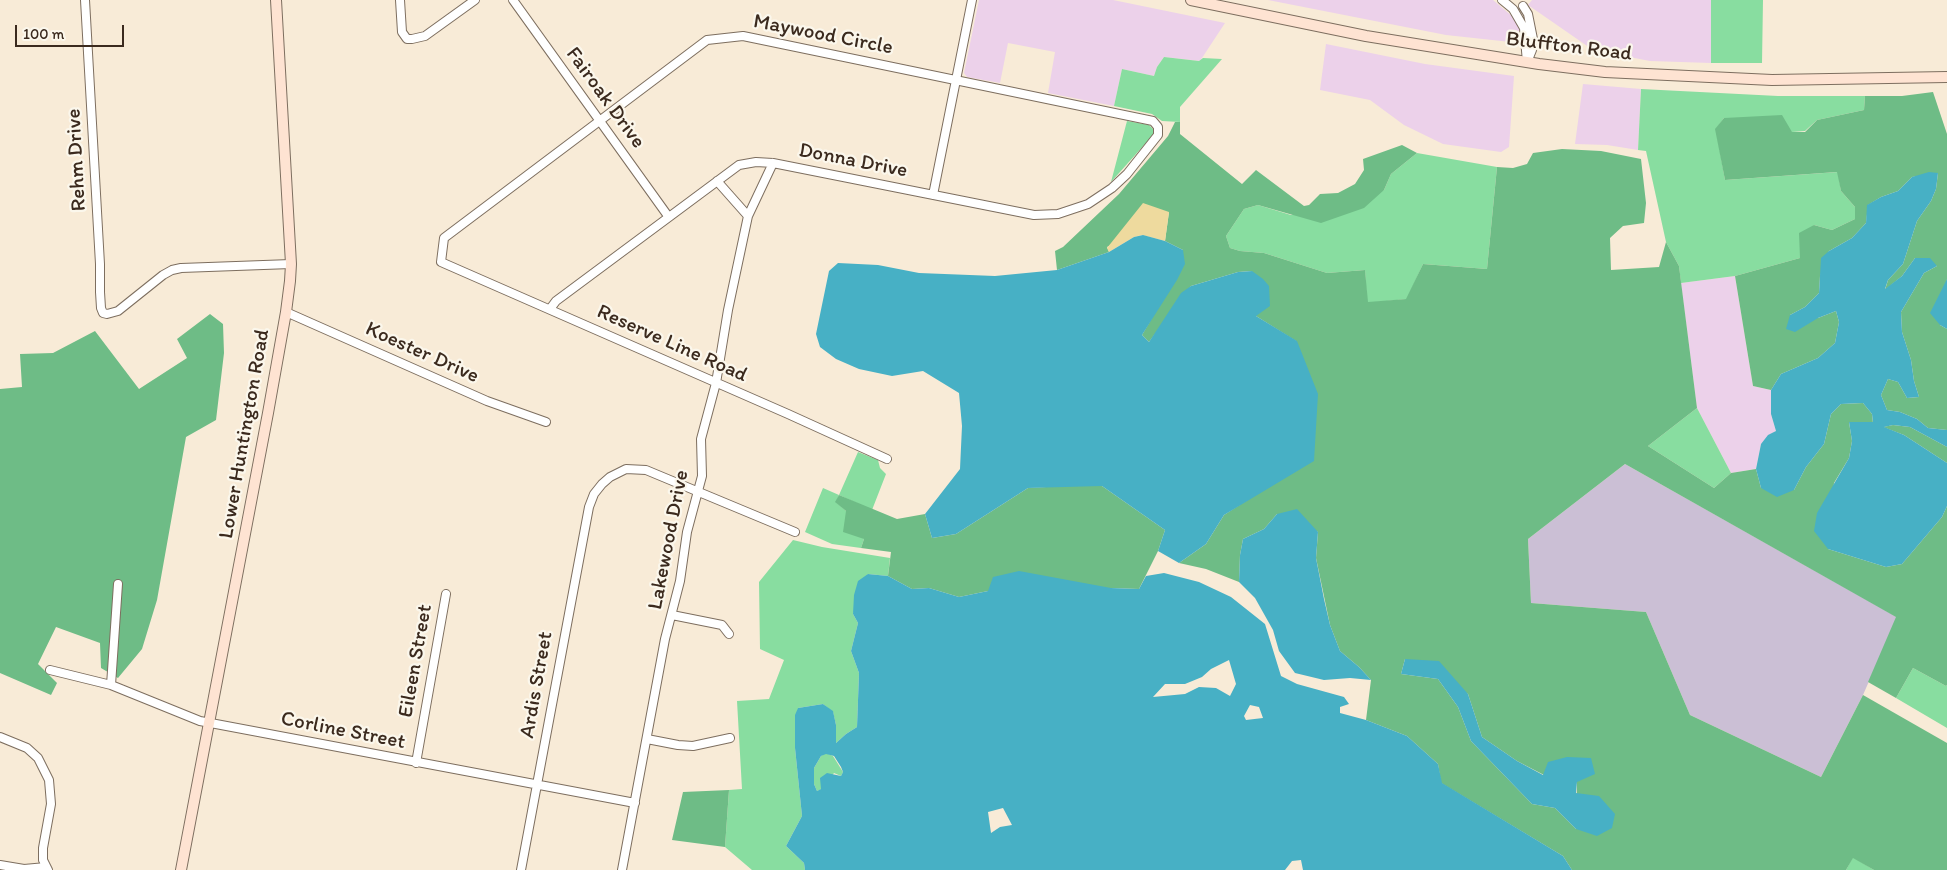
<!DOCTYPE html>
<html>
<head>
<meta charset="utf-8">
<style>
  body { margin:0 }
  #map { position:relative; width:1947px; height:870px; overflow:hidden; background:#f8ebd7; font-family:Itim,sans-serif }
  canvas { display:block }
  .scale { position:absolute; left:15px; top:25px; width:109px; height:22px; box-sizing:border-box; border:2px solid #3b2a1e; border-top:0; padding-left:6px; font-size:15px; line-height:18px; white-space:nowrap; color:#3b2a1e; -webkit-text-stroke:4px #fbf7ec; paint-order:stroke }
</style>
</head>
<body>
<div id="map">
<canvas width="1947" height="870"></canvas>
<div class="scale">100 m</div>
</div>
<script>
const context = document.querySelector('canvas').getContext('2d');
context.lineJoin = 'round';
function fill(path, color) { context.fillStyle = color; context.fill(path, 'evenodd'); }
const poly = rows => new Path2D(rows.map(r => 'M' + r).join(''));
function strokePath(path, color, width, dash) { context.strokeStyle = color; context.lineWidth = width; context.lineCap = dash ? 'butt' : 'round'; context.setLineDash(dash || []); context.stroke(path); }
function drawText(font, color, halo, rows, align = 'center') {
  context.font = font + ' Itim,sans-serif'; context.lineWidth = 4.5; context.setLineDash([]); context.textBaseline = 'middle'; context.strokeStyle = halo; context.fillStyle = color; for (const [text, x, y, turn = 0] of rows) {
    context.save(); context.translate(x, y); context.rotate((+turn || 0) * Math.PI / 180); context.textAlign = isNaN(turn) ? turn : align; if (halo) context.strokeText(text, 0, 0); context.fillText(text, 0, 0); context.restore();
  }
}
fill(poly([
  [979,0,1113,0,1225,23,1200,61,1164,57,1157,67,1154,76,1122,69,1114,106,1048,93,1055,52,1008,43,1000,83,967,77,964,73],
  [1268,0,1493,0,1513,17,1519,27,1520,43,1446,35],
  [1532,0,1711,0,1711,63,1650,61,1593,50,1528,5],
  [1326,44,1425,64,1514,76,1509,147,1501,152,1443,144,1404,125,1370,100,1320,90],
  [1583,84,1641,89,1638,150,1607,145,1575,144],
  [1735,276,1753,386,1771,390,1771,414,1776,431,1761,444,1756,469,1731,473,1697,408,1681,283]
]), '#ecd1ea');
fill(poly([
  [1625,464,1897,617,1863,695,1821,777,1690,715,1646,612,1531,603,1528,539]
]), '#cbbfd5');
fill(poly([
  [1711,0,1763,0,1762,63,1711,63],
  [1164,57,1199,61,1203,58,1222,59,1180,107,1180,122,1162,121,1152,114,1114,106,1122,69,1154,76,1157,67],
  [1641,89,1778,96,1865,96,1864,110,1817,120,1805,131,1792,132,1724,118,1716,129,1725,180,1838,172,1841,191,1855,207,1855,219,1832,230,1814,225,1800,258,1735,276,1681,283,1679,266,1666,242,1646,151,1638,150],
  [1127,121,1149,125,1153,129,1153,135,1111,182],
  [1417,153,1497,167,1487,269,1423,264,1407,299,1367,303,1365,270,1327,273,1264,253,1240,251,1230,248,1226,236,1244,209,1258,205,1291,215,1384,190,1391,174],
  [1697,408,1731,473,1714,488,1648,446],
  [858,452,878,460,880,468,886,474,872,510,839,495,836,502,846,511,864,539,861,548,832,544,805,532,823,488,839,495],
  [793,540,822,547,890,558,888,576,868,574,853,614,858,623,851,651,859,673,857,727,846,734,836,743,836,725,833,712,823,704,798,708,795,748,802,816,786,846,804,863,805,870,752,870,725,847,729,790,742,789,737,701,769,699,784,660,760,649,759,582],
  [1913,668,1946,686,1947,685,1947,728,1896,698],
  [826,753,833,756,843,772,841,776,834,773,822,789,817,791,814,784,814,768,821,756],
  [1853,857,1874,870,1846,870]
]), '#88dda0');
fill(poly([
  [1933,92,1947,134,1947,279,1940,325,1947,329,1947,430,1928,428,1917,419,1900,412,1887,410,1881,395,1888,379,1898,382,1907,398,1919,397,1914,381,1911,360,1902,332,1901,312,1924,273,1937,266,1915,258,1902,276,1885,290,1888,280,1903,264,1917,221,1931,201,1936,189,1938,173,1912,177,1898,191,1881,197,1868,205,1866,223,1852,238,1829,251,1820,276,1819,293,1805,307,1790,315,1818,318,1836,311,1839,322,1835,343,1818,358,1781,374,1771,390,1753,386,1735,276,1800,258,1799,233,1814,225,1832,230,1855,219,1855,207,1841,191,1837,172,1725,180,1715,129,1724,118,1782,115,1792,132,1805,132,1817,120,1864,110,1865,96,1902,96],
  [1175,122,1180,122,1180,134,1242,184,1256,170,1304,206,1309,205,1320,194,1338,193,1355,184,1364,170,1363,159,1402,145,1417,153,1391,174,1384,190,1364,208,1321,223,1258,205,1244,209,1226,236,1230,248,1240,251,1264,253,1327,273,1365,270,1368,302,1406,299,1423,264,1487,269,1497,167,1513,168,1527,164,1533,153,1562,149,1601,151,1641,159,1646,203,1644,223,1623,226,1610,238,1611,270,1659,267,1666,242,1679,266,1697,408,1648,446,1714,488,1731,473,1756,469,1761,488,1794,490,1806,467,1824,444,1831,414,1841,404,1863,403,1872,414,1873,423,1849,422,1852,441,1849,458,1834,483,1828,549,1886,567,1902,564,1942,517,1947,506,1947,685,1946,686,1913,668,1896,698,1868,682,1896,617,1625,464,1528,539,1531,603,1646,612,1690,715,1821,777,1863,695,1947,743,1947,870,1874,870,1853,858,1846,870,1572,870,1563,856,1441,783,1438,764,1407,736,1366,720,1371,680,1359,667,1340,651,1330,625,1316,558,1318,532,1277,514,1264,529,1243,539,1240,555,1239,582,1206,569,1179,563,1206,544,1224,515,1266,488,1296,341,1256,316,1252,271,1238,272,1191,286,1149,342,1142,335,1152,318,1183,250,1165,241,1169,212,1107,247,1109,252,1057,270,1055,251,1063,247,1119,194,1168,136],
  [1405,659,1468,694,1482,737,1517,761,1544,775,1577,782,1576,829,1555,808,1532,804,1471,741,1458,707,1438,679,1401,674],
  [210,314,223,324,224,353,216,420,186,437,157,600,142,649,118,678,101,668,100,643,56,627,38,664,57,683,51,695,0,673,0,389,22,387,20,354,53,353,95,331,139,389,187,358,177,339],
  [1893,425,1910,427,1947,447,1947,463,1904,435,1883,427],
  [1065,486,1102,486,1165,530,1158,551,1139,589,1111,588,988,591,959,597,929,588,912,589,888,576,891,552,861,548,864,539,843,532,846,511,835,502,839,495,897,519,925,514,932,538,956,534,1028,488],
  [729,790,725,847,672,840,683,792]
]), '#6ebc86');
fill(poly([
  [1143,203,1169,212,1165,241,1142,235,1134,237,1109,252,1107,248]
]), '#eeda9e');
fill(poly([
  [1929,172,1938,173,1936,189,1931,201,1917,221,1903,264,1888,280,1885,289,1902,276,1915,258,1930,258,1937,266,1924,273,1901,312,1902,332,1911,360,1914,381,1919,397,1907,398,1898,382,1888,379,1881,395,1887,410,1900,412,1917,419,1928,428,1947,430,1947,447,1910,427,1893,425,1884,427,1904,435,1947,463,1947,506,1942,517,1902,564,1886,567,1828,549,1814,531,1817,513,1849,458,1852,441,1849,422,1873,422,1872,414,1863,403,1841,404,1831,414,1824,444,1806,467,1794,490,1777,497,1761,488,1756,469,1761,444,1768,435,1776,431,1771,414,1771,390,1781,374,1818,358,1835,343,1839,322,1836,311,1818,318,1795,332,1786,329,1790,315,1805,307,1819,293,1821,258,1829,251,1852,238,1866,223,1867,205,1881,197,1898,191,1912,177],
  [1143,235,1165,241,1183,250,1185,264,1177,280,1142,335,1149,342,1181,293,1191,286,1238,272,1252,271,1263,279,1269,286,1270,306,1256,316,1297,341,1318,394,1314,461,1224,515,1206,544,1179,563,1158,551,1165,530,1102,486,1028,488,956,534,932,538,925,514,960,469,962,426,959,393,923,371,892,376,859,369,836,359,820,347,816,334,829,271,838,263,878,265,919,273,995,276,1057,270,1109,252,1134,237],
  [1947,279,1947,329,1940,325,1930,313],
  [1297,509,1318,532,1316,558,1324,599,1330,625,1340,651,1359,667,1371,680,1350,678,1324,680,1295,673,1279,651,1273,630,1255,598,1239,582,1240,555,1243,539,1264,529,1277,514],
  [1019,571,1111,588,1139,589,1146,576,1164,573,1199,582,1231,597,1265,624,1281,676,1297,684,1344,697,1349,704,1340,707,1340,713,1366,720,1407,736,1438,764,1442,783,1563,856,1572,870,1303,870,1301,860,1292,861,1285,870,805,870,804,863,786,846,802,816,795,748,795,715,798,708,823,704,833,711,836,725,836,743,846,734,857,727,859,673,851,651,858,623,853,614,854,595,858,581,868,574,888,576,912,589,929,588,959,597,988,591,993,577],
  [1229,660,1236,684,1230,696,1216,688,1199,687,1185,694,1153,697,1165,684,1185,684,1202,677,1211,669],
  [1250,705,1259,707,1263,718,1246,720,1244,716],
  [826,754,834,756,841,767,843,772,841,776,827,773,820,778,821,789,817,791,814,784,814,768,821,756],
  [1003,808,1012,825,1000,827,991,833,988,812],
  [1405,659,1439,661,1468,694,1482,737,1517,761,1543,775,1548,762,1567,757,1591,758,1595,774,1577,782,1576,793,1599,796,1615,814,1612,828,1597,836,1576,829,1555,808,1532,804,1471,741,1458,707,1438,679,1401,674]
]), '#47b0c5');
const minor = poly([
  [85,0,100,264,100,292,101,308,103,313,107,314,118,311,163,275,172,270,181,268,291,264],
  [400,0,402,32,407,39,412,39,425,36,475,0],
  [513,0,668,216],
  [1502,0,1513,9,1524,28,1527,62],
  [1523,6,1528,14,1533,39,1532,50,1528,60],
  [717,181,748,216],
  [933,195,972,0],
  [550,309,556,301,739,165,756,162,773,163,1034,215,1058,214,1088,204,1112,188,1127,174,1158,135,1158,127,1153,121,743,36,707,40,444,238,441,262,788,414,887,459],
  [286,312,487,401,546,422],
  [672,615,722,625,729,634],
  [50,670,111,685,200,721,635,803],
  [111,685,118,584],
  [0,737,27,748,38,758,49,780,51,804,43,848,43,860,48,870],
  [647,739,678,745,693,746,730,738],
  [416,763,446,594],
  [0,865,24,869,46,867],
  [521,870,589,507,594,494,602,484,610,477,626,469,646,470,795,532],
  [622,870,665,639,680,581,687,532,702,476,701,439,716,383,728,310,748,216,773,163]
]);
const secondary = poly([
  [1191,0,1366,36,1539,64,1605,72,1772,80,1947,77],
  [181,870,268,413,286,312,290,281,291,264,276,0]
]);
strokePath(minor, '#7d6e5f', 10);
strokePath(secondary, '#7d6e5f', 12);
strokePath(minor, '#fff', 8);
strokePath(secondary, '#fee3d2', 10);
drawText('21px', '#3b2a1e', '#fbf7ec', [
  ["Maywood Circle",823,35,11],
  ["Bluffton Road",1569,47,7],
  ["Fairoak Drive",605,98,54],
  ["Rehm Drive",77,160,-93],
  ["Donna Drive",853,161,11],
  ["Reserve Line Road",672,344,24],
  ["Koester Drive",422,353,24],
  ["Lower Huntington Road",245,434,-80],
  ["Lakewood Drive",669,540,-79],
  ["Eileen Street",416,661,-80],
  ["Ardis Street",537,685,-80],
  ["Corline Street",343,731,11]
]);
</script>
</body>
</html>
